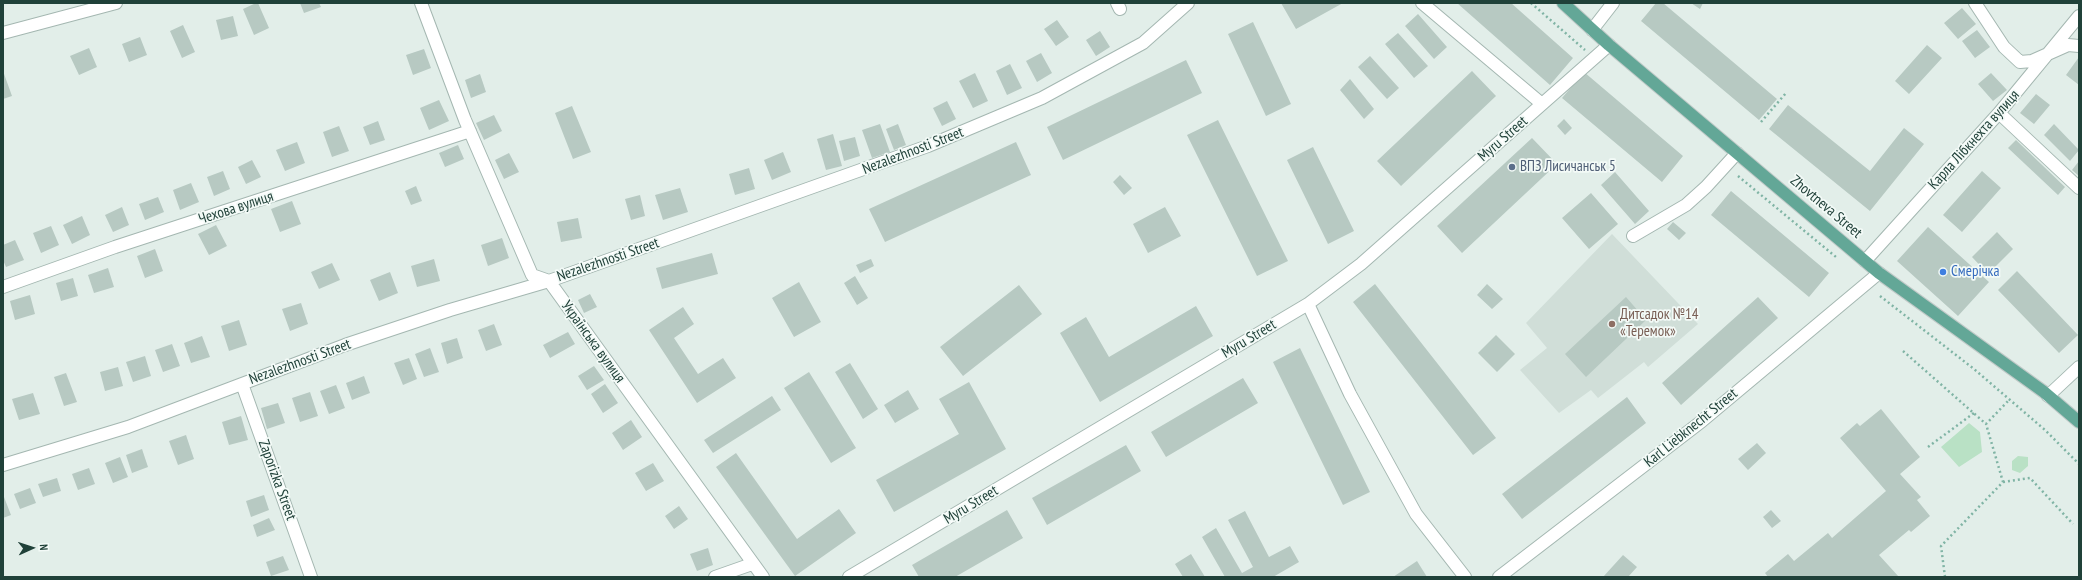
<!DOCTYPE html>
<html>
<head>
<meta charset="utf-8">
<style>
  body { margin:0 }
  #map { position:relative; width:2082px; height:580px; overflow:hidden; background:#e2eee9; font-family:"PT Sans Narrow",sans-serif }
  canvas { display:block }
  .frame { position:absolute; inset:0; border:4px solid #204139; pointer-events:none }
  .north { position:absolute; left:12px; top:528px; width:40px; height:40px; -webkit-text-stroke:3px #f3faf7; paint-order:stroke; rotate:87deg; font-size:11px; font-weight:700; line-height:16px; text-align:center; color:#204139 }
  .north::after { content:''; display:block; margin:auto; width:14px; height:18px; background:#204139; clip-path:polygon(50% 0,100% 100%,50% 72%,0 100%) }
</style>
</head>
<body>
<div id="map">
<canvas width="2082" height="580"></canvas>
<div class="frame"></div>
<div class="north">N</div>
</div>
<script>
const context = document.querySelector('canvas').getContext('2d');
context.lineJoin = 'round';
function fill(path, color) { context.fillStyle = color; context.fill(path, 'evenodd'); }
const poly = rows => new Path2D(rows.map(r => 'M' + r).join(''));
function strokePath(path, color, width, dash) { context.strokeStyle = color; context.lineWidth = width; context.lineCap = dash ? 'butt' : 'round'; context.setLineDash(dash || []); context.stroke(path); }
function drawText(font, color, halo, rows, align = 'center') {
  context.font = font + ' "PT Sans Narrow",sans-serif'; context.lineWidth = 3.5; context.setLineDash([]); context.textBaseline = 'middle'; context.strokeStyle = halo; context.fillStyle = color; for (const [text, x, y, turn = 0] of rows) {
    context.save(); context.translate(x, y); context.rotate((+turn || 0) * Math.PI / 180); context.textAlign = isNaN(turn) ? turn : align; if (halo) context.strokeText(text, 0, 0); context.fillText(text, 0, 0); context.restore();
  }
}
fill(poly([
  [1612,234,1698,324,1648,367,1644,362,1598,398,1591,390,1559,413,1520,370,1547,348,1526,323]
]), '#d0ded8');
fill(poly([
  [1969,423,1980,432,1982,452,1959,467,1941,447],
  [2018,456,2028,457,2028,466,2020,473,2012,470,2012,461]
]), '#b9e1c5');
fill(poly([
  [256,3,258,3,269,28,254,35,243,9],
  [300,3,319,3,321,7,304,13],
  [1281,3,1343,3,1296,29],
  [1457,3,1511,3,1573,58,1550,85],
  [1656,3,1663,3,1777,99,1759,120,1641,21],
  [1691,3,1703,3,1700,9],
  [1962,8,1976,24,1958,39,1944,23],
  [1418,14,1447,47,1434,59,1405,26],
  [233,16,238,36,221,40,216,20],
  [1057,20,1069,37,1056,46,1044,29],
  [1253,22,1291,104,1266,116,1228,34],
  [183,25,195,52,182,58,170,31],
  [1977,30,1990,47,1975,58,1962,41],
  [1100,31,1110,47,1096,56,1086,40],
  [1398,33,1428,66,1414,78,1385,44],
  [140,37,147,55,129,62,122,44],
  [1927,45,1942,58,1909,94,1895,81],
  [89,48,97,67,79,75,70,56],
  [424,49,431,68,413,75,406,55],
  [1041,53,1052,73,1037,82,1026,61],
  [1370,56,1399,88,1387,99,1358,67],
  [2079,57,2079,85,2066,75],
  [1186,60,1202,93,1063,160,1047,127],
  [1010,64,1022,88,1007,95,996,71],
  [3,71,12,96,3,99],
  [1472,71,1496,96,1401,186,1377,161],
  [1584,72,1683,156,1662,182,1562,98],
  [975,73,988,101,973,108,959,81],
  [1991,73,2007,90,1993,101,1978,84],
  [480,74,486,92,471,98,465,80],
  [1350,79,1374,109,1364,119,1340,90],
  [2036,94,2050,105,2034,124,2020,113],
  [439,100,449,121,429,130,420,108],
  [947,101,956,119,942,126,933,108],
  [1788,105,1870,171,1904,128,1924,144,1870,211,1769,129],
  [572,106,591,152,573,159,555,113],
  [494,115,502,131,484,140,476,123],
  [1564,119,1572,128,1565,135,1557,126],
  [1218,120,1288,261,1257,276,1187,135],
  [378,121,385,140,370,145,363,127],
  [880,124,890,152,872,158,862,130],
  [898,124,906,145,894,150,886,129],
  [2054,124,2079,150,2070,161,2044,135],
  [339,126,349,151,332,157,323,132],
  [833,134,842,166,826,170,817,139],
  [855,137,860,156,844,161,839,141],
  [1532,138,1557,164,1462,253,1437,226],
  [2016,140,2065,187,2058,195,2008,148],
  [297,142,305,163,285,171,276,150],
  [1016,142,1031,175,885,242,869,209],
  [458,145,464,159,445,167,439,153],
  [1313,147,1354,231,1328,244,1287,160],
  [783,152,791,172,772,180,764,160],
  [509,153,519,172,504,179,495,160],
  [252,160,261,177,246,184,238,167],
  [2079,161,2079,176,2072,170],
  [749,168,755,189,735,195,729,174],
  [223,171,230,189,214,196,207,177],
  [1982,171,2001,188,1962,232,1943,215],
  [1615,172,1649,211,1635,224,1601,185],
  [1120,175,1132,188,1124,195,1113,182],
  [191,183,199,202,180,210,173,190],
  [416,186,422,201,411,205,405,191],
  [680,188,688,212,663,220,655,195],
  [1731,191,1829,273,1809,297,1711,215],
  [1591,193,1618,224,1589,249,1562,218],
  [640,195,645,216,631,220,625,199],
  [158,197,164,212,145,220,139,204],
  [292,201,301,224,280,232,271,209],
  [122,207,129,225,113,232,105,215],
  [1165,207,1181,236,1148,253,1133,224],
  [82,216,90,235,72,244,63,225],
  [578,218,582,238,561,242,557,222],
  [1673,222,1686,233,1679,240,1667,229],
  [216,225,227,246,209,255,198,234],
  [51,226,59,245,41,253,33,233],
  [1928,227,1989,282,1958,316,1897,261],
  [1997,232,2013,249,1988,274,1972,257],
  [502,238,509,258,488,266,481,245],
  [15,240,24,260,6,267,3,260,3,245],
  [155,249,163,271,145,278,137,256],
  [712,253,718,274,662,289,656,268],
  [434,259,440,281,417,287,411,266],
  [871,259,874,266,860,273,856,265],
  [332,263,340,280,319,289,311,272],
  [108,268,114,287,94,293,88,275],
  [2017,271,2078,335,2059,353,1998,290],
  [390,272,398,293,379,301,370,280],
  [855,276,868,298,857,305,844,283],
  [73,278,78,296,61,301,56,283],
  [799,282,821,322,794,337,772,298],
  [1375,284,1496,438,1473,455,1353,302],
  [1487,284,1503,299,1492,309,1477,295],
  [1019,285,1042,314,963,376,940,347],
  [590,294,597,307,584,313,578,300],
  [30,295,35,314,15,320,10,301],
  [1626,297,1646,320,1586,377,1565,354],
  [1758,297,1778,318,1681,405,1662,383],
  [301,303,308,324,290,331,282,309],
  [1196,306,1213,336,1100,402,1060,333,1086,317,1109,357],
  [683,307,694,324,674,338,698,374,723,358,736,378,697,403,649,330],
  [239,320,247,345,229,351,221,326],
  [494,324,502,345,486,351,478,330],
  [568,332,575,344,550,358,543,345],
  [1496,335,1515,354,1497,372,1478,353],
  [202,336,210,357,191,363,184,343],
  [457,338,463,358,447,364,441,343],
  [172,344,180,366,163,372,155,350],
  [430,348,439,372,424,377,415,354],
  [1300,348,1370,492,1343,505,1273,362],
  [145,356,151,376,133,382,126,362],
  [409,358,417,379,403,385,394,363],
  [850,363,878,409,863,419,835,372],
  [594,366,604,380,587,390,578,376],
  [118,367,123,386,105,391,100,372],
  [809,372,856,448,831,463,784,388],
  [66,373,77,402,64,406,54,377],
  [364,376,370,393,352,400,346,383],
  [1243,378,1258,403,1166,457,1151,432],
  [969,382,1006,449,894,512,876,480,959,434,939,399],
  [605,384,618,403,603,413,591,394],
  [336,385,345,408,329,414,320,391],
  [908,390,919,409,895,423,884,405],
  [310,392,318,416,300,422,292,398],
  [33,393,40,414,19,420,12,399],
  [772,396,781,410,713,453,704,440],
  [1627,397,1646,423,1522,519,1502,494],
  [278,403,285,423,267,429,261,408],
  [1881,409,1920,457,1900,474,1921,497,1917,500,1930,516,1911,532,1909,530,1879,555,1899,577,1768,577,1765,573,1788,554,1794,561,1828,533,1832,538,1886,491,1840,438,1857,423,1860,426],
  [241,416,248,440,229,445,222,422],
  [631,420,642,437,623,450,612,433],
  [186,435,194,459,178,465,169,441],
  [1757,443,1766,453,1748,470,1738,459],
  [1126,445,1141,471,1047,525,1032,498],
  [142,449,148,467,132,473,126,455],
  [736,453,797,539,839,509,856,533,795,576,716,467],
  [120,457,128,477,113,483,105,463],
  [653,463,664,481,646,491,635,473],
  [89,468,95,484,78,490,72,474],
  [57,478,61,491,43,497,38,484],
  [30,488,36,503,20,509,14,494],
  [264,495,269,510,251,517,246,501],
  [3,497,4,497,11,515,3,518],
  [679,506,688,519,674,529,665,516],
  [1007,510,1023,538,955,577,919,577,912,565],
  [1771,510,1781,521,1772,528,1763,517],
  [1245,511,1269,557,1290,546,1299,562,1273,577,1225,577,1202,537,1216,528,1242,573,1253,567,1228,520],
  [269,518,275,530,257,537,253,525],
  [708,548,713,565,697,571,690,554],
  [1191,554,1205,577,1183,577,1175,564],
  [1623,555,1637,567,1628,577,1603,577],
  [283,556,289,570,271,576,266,562],
  [1417,561,1427,577,1393,577]
]), '#b7c9c2');
const minor = poly([
  [421,3,465,120,532,275,549,281,763,577],
  [1117,3,1120,9],
  [1422,3,1542,104],
  [1975,3,2004,47,2020,62,2032,61,2068,45,2079,46],
  [1592,30,1613,3],
  [3,33,116,3],
  [1999,113,2079,188],
  [1633,236,1686,205,1706,187,1737,153],
  [1865,261,1999,113,2079,16],
  [3,287,115,247,470,131],
  [1308,304,1350,394,1416,514,1465,577],
  [242,384,311,577],
  [2048,396,2079,367],
  [3,465,128,427,345,345,450,310,549,281,928,146,1042,98,1143,43,1188,3],
  [715,577,752,564],
  [849,577,1308,304,1361,264,1609,45],
  [1499,577,1702,421,1879,273]
]);
const major = poly([
  [1563,3,1609,45,1879,273,2044,392,2079,422]
]);
strokePath(minor, '#a4b7b1', 14);
strokePath(major, '#c1cac8', 14);
strokePath(poly([
  [1531,3,1585,50],
  [1761,122,1786,93],
  [1738,176,1836,257],
  [1880,296,1974,369,2045,430,2079,464],
  [1903,351,1986,424,2009,400],
  [1928,447,1974,413],
  [2003,482,2030,478,2073,524],
  [1945,577,1941,546,2003,482,1986,424]
]), '#80b4a5', 2.5, [2, 3]);
strokePath(minor, '#fff', 12);
strokePath(major, '#63a797', 12);
for (const [x, y, r, color] of [
  [1512,167,4,"#5c6f8a"],
  [1943,272,4,"#3f7fe0"],
  [1612,324,4,"#8d6e63"]
]) { const dot = new Path2D(); dot.arc(x, y, r, 0, 2 * Math.PI); context.fillStyle = color; context.fill(dot); strokePath(dot, '#f3faf7', 1.5); }
drawText('15px', '#204139', '#f3faf7', [
  ["Myru Street",1503,139,-41],
  ["Карла Лібкнехта вулиця",1974,140,-48],
  ["Nezalezhnosti Street",913,151,-21],
  ["Zhovtneva Street",1826,207,40],
  ["Чехова вулиця",236,208,-18],
  ["Nezalezhnosti Street",608,260,-19],
  ["Myru Street",1249,339,-31],
  ["Українська вулиця",593,342,54],
  ["Nezalezhnosti Street",300,362,-20],
  ["Karl Liebknecht Street",1691,428,-39],
  ["Zaporizka Street",277,480,70],
  ["Myru Street",971,505,-31]
]);
drawText('15px', '#4e5e75', '#f3faf7', [
  ["ВПЗ Лисичанськ 5",1520,167]
], 'left');
drawText('15px', '#366cbe', '#f3faf7', [
  ["Смерiчка",1951,272]
], 'left');
drawText('15px', '#785e54', '#f3faf7', [
  ["Дитсадок №14",1620,315],
  ["«Теремок»",1620,332]
], 'left');
</script>
</body>
</html>
